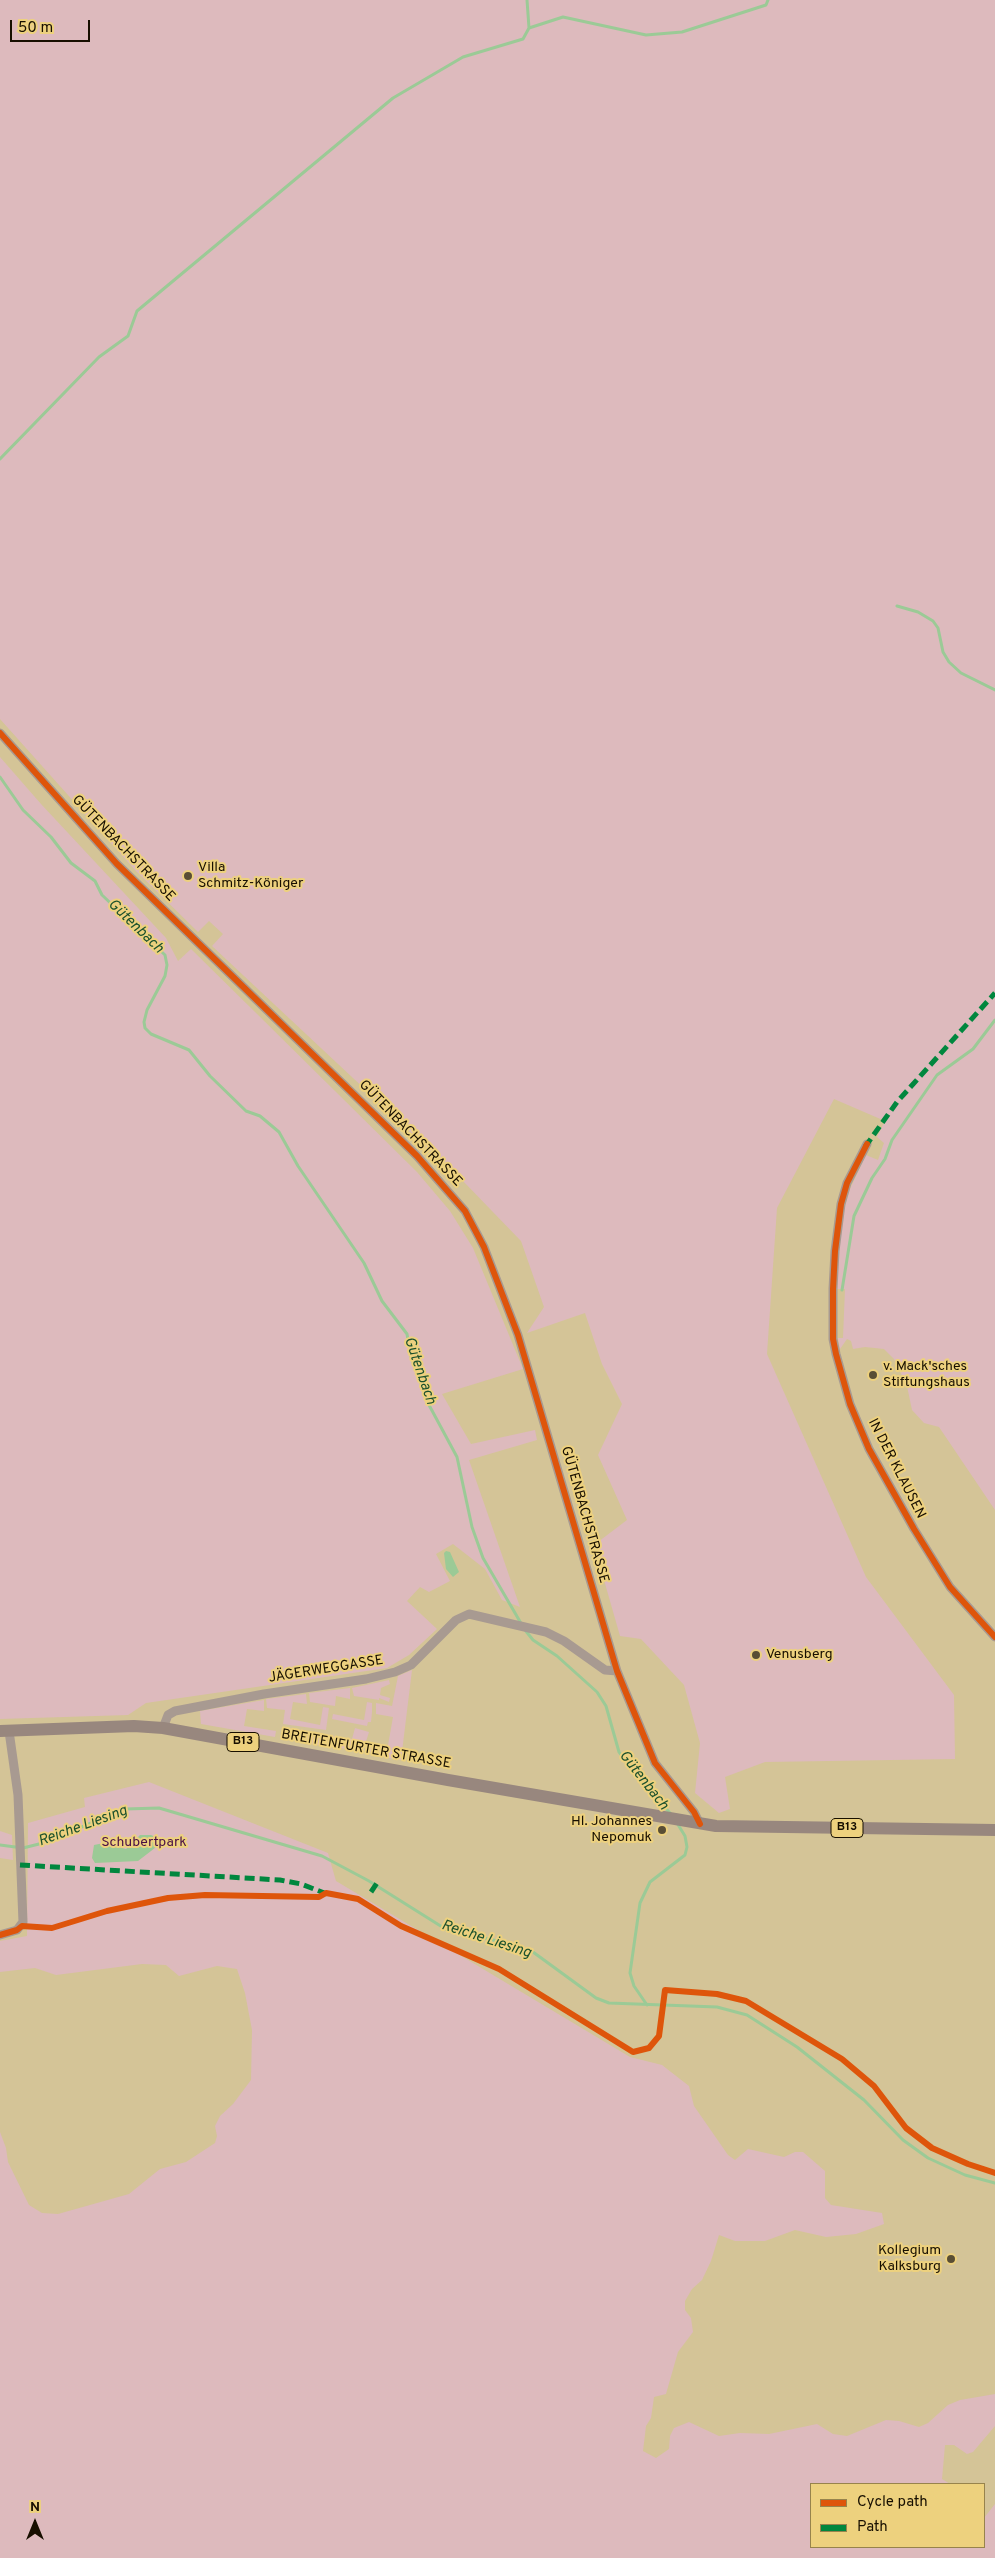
<!DOCTYPE html>
<html>
<head>
<meta charset="utf-8">
<style>
  body { margin:0 }
  #map { position:relative; width:995px; height:2558px; overflow:hidden; background:#d4c497; font-family:Overpass,sans-serif }
  canvas { display:block }
  .legend { position:absolute; left:810px; top:2483px; width:175px; height:65px; box-sizing:border-box; background:#edd17e; border:1px solid #97834c; margin:0; padding:6px 9px; list-style:none; font-size:15px; color:#170f00 }
  .legend li { display:flex; align-items:center; gap:10px; height:25px }
  .legend b { width:25px; border:1px solid #97834c }
  .north { position:absolute; left:10px; top:2498px; width:50px; height:50px; -webkit-text-stroke:4px #edd17e; paint-order:stroke; rotate:0deg; font-size:14px; font-weight:700; line-height:20px; text-align:center; color:#170f00 }
  .north::after { content:''; display:block; margin:auto; width:18px; height:22px; background:#170f00; clip-path:polygon(50% 0,100% 100%,50% 72%,0 100%) }
  .scale { position:absolute; left:10px; top:20px; width:80px; height:22px; box-sizing:border-box; border:2px solid #170f00; border-top:0; padding-left:6px; font-size:15px; line-height:18px; white-space:nowrap; color:#170f00; -webkit-text-stroke:4px #edd17e; paint-order:stroke }
</style>
</head>
<body>
<div id="map">
<canvas width="995" height="2558"></canvas>
<ul class="legend">
<li><b style="height:6px;background:#de550b"></b>Cycle path</li>
<li><b style="height:6px;background:#00873e"></b>Path</li>
</ul>
<div class="north">N</div>
<div class="scale">50 m</div>
</div>
<script>
const context = document.querySelector('canvas').getContext('2d');
context.lineJoin = 'round';
function fill(path, color) { context.fillStyle = color; context.fill(path, 'evenodd'); }
const poly = rows => new Path2D(rows.map(r => 'M' + r).join(''));
function strokePath(path, color, width, dash) { context.strokeStyle = color; context.lineWidth = width; context.lineCap = dash ? 'butt' : 'round'; context.setLineDash(dash || []); context.stroke(path); }
function drawText(font, color, halo, rows, align = 'center') {
  context.font = font + ' Overpass,sans-serif'; context.lineWidth = 4; context.setLineDash([]); context.textBaseline = 'middle'; context.strokeStyle = halo; context.fillStyle = color; for (const [text, x, y, turn = 0] of rows) {
    context.save(); context.translate(x, y); context.rotate((+turn || 0) * Math.PI / 180); context.textAlign = isNaN(turn) ? turn : align; if (halo) context.strokeText(text, 0, 0); context.fillText(text, 0, 0); context.restore();
  }
}
fill(poly([
  [0,0,995,0,995,1510,939,1427,924,1423,912,1410,907,1386,894,1359,884,1349,865,1347,853,1349,851,1341,847,1339,840,1349,838,1338,843,1338,845,1289,837,1289,837,1267,844,1210,850,1189,866,1155,878,1160,884,1143,877,1137,885,1121,834,1099,777,1208,767,1354,866,1577,954,1695,955,1759,765,1762,725,1777,730,1809,719,1813,695,1793,700,1743,684,1685,641,1639,620,1636,594,1545,627,1520,598,1455,622,1404,602,1364,585,1313,527,1333,544,1307,521,1241,463,1181,212,946,223,934,209,921,198,932,136,871,0,719],
  [0,757,41,804,166,938,178,961,191,949,254,1011,417,1172,450,1211,473,1248,523,1369,442,1394,471,1444,535,1430,537,1440,469,1460,520,1607,502,1600,485,1569,453,1544,436,1554,450,1581,429,1592,420,1587,407,1601,437,1629,409,1655,387,1668,146,1703,128,1715,0,1719],
  [412,1670,401,1760,371,1755,370,1748,387,1751,393,1717,376,1714,376,1703,392,1706,398,1676],
  [389,1680,390,1684,381,1688,380,1695,390,1698,389,1702,379,1698,379,1700,354,1696,352,1688],
  [350,1688,350,1699,336,1696,335,1706,310,1702,309,1693],
  [306,1694,307,1704,293,1702,290,1719,320,1725,323,1707,329,1708,326,1730,283,1724,285,1710,267,1708,266,1699],
  [264,1700,264,1711,247,1709,244,1726,276,1731,275,1737,201,1724,200,1711],
  [367,1702,372,1703,372,1712,371,1722,368,1722,367,1726,332,1719,333,1714,364,1720],
  [283,1727,327,1735,324,1746,280,1738],
  [355,1728,369,1732,363,1751,327,1746,329,1735,352,1739],
  [149,1782,328,1853,336,1881,630,2057,662,2065,689,2086,694,2106,728,2155,735,2160,748,2149,784,2157,795,2152,803,2152,825,2171,825,2198,831,2205,882,2213,884,2224,856,2234,826,2237,795,2230,765,2241,735,2241,719,2235,711,2261,702,2280,692,2289,685,2301,685,2310,691,2318,693,2332,678,2352,666,2394,654,2397,651,2418,646,2426,643,2451,656,2458,669,2449,670,2436,674,2428,689,2422,719,2436,740,2433,769,2434,817,2424,833,2434,847,2436,886,2420,899,2421,919,2427,928,2423,948,2405,960,2400,995,2394,995,2426,973,2452,967,2454,954,2445,945,2445,942,2479,950,2484,811,2484,811,2547,984,2547,984,2518,995,2504,995,2558,0,2558,0,2132,6,2148,8,2162,29,2205,42,2213,58,2214,129,2194,160,2169,186,2162,215,2143,217,2136,215,2126,220,2116,233,2104,251,2080,252,2030,245,1993,237,1969,217,1966,179,1976,166,1965,142,1964,56,1975,35,1968,0,1972,0,1941,27,1936,28,1823,85,1807,84,1798],
  [0,1831,12,1835,13,1860,0,1858]
]), '#ddbabd');
fill(poly([
  [446,1551,450,1552,459,1572,453,1577,446,1569,444,1553],
  [140,1835,151,1835,164,1841,138,1861,95,1863,92,1858,94,1845,104,1843,126,1849]
]), '#9bca96');
strokePath(poly([
  [529,28,563,17,646,35,682,32,766,5,768,0],
  [0,459,99,357,128,336,137,311,393,98,463,57,523,39,529,28,527,0],
  [897,606,918,612,933,621,938,628,943,652,949,662,961,673,995,690],
  [0,777,23,810,51,837,71,863,95,881,102,895,165,955,167,965,165,976,147,1010,144,1022,145,1028,151,1034,189,1050,210,1076,246,1111,260,1116,279,1132,298,1166,364,1263,382,1301,407,1334,411,1357,429,1405,457,1457,472,1527,483,1558,522,1625],
  [842,1290,854,1216,872,1178,885,1159,892,1140,937,1075,973,1049,995,1020],
  [525,1630,533,1640,557,1656,597,1692,606,1706,619,1752,636,1777,671,1814],
  [0,1845,23,1848,43,1843,125,1809,159,1808,322,1856,369,1881,447,1930,507,1943,533,1952,596,1998,609,2003,717,2007,747,2015,797,2047,864,2100,903,2140,928,2158,965,2175,995,2183],
  [647,2005,634,1986,630,1973,640,1903,650,1882,685,1855,687,1847,685,1836,677,1823]
]), '#9bca96', 3);
strokePath(poly([
  [0,733,117,864,417,1156,465,1211,484,1247,518,1335,617,1671,655,1763,694,1812,700,1824],
  [867,1144,847,1183,841,1204,835,1251,833,1289,833,1339,836,1354,850,1404,869,1449,914,1529,950,1587,995,1637],
  [163,1728,168,1715,175,1711,264,1694,366,1679,395,1672,411,1665,456,1620,469,1614,546,1632,564,1641,605,1670,617,1671],
  [0,1935,17,1930,23,1922,18,1795,9,1731]
]), '#a89a91', 9);
strokePath(poly([
  [0,1731,134,1726,163,1728,448,1780,716,1826,995,1830]
]), '#98877e', 12);
strokePath(poly([
  [865,1147,897,1102,995,993],
  [20,1865,280,1880,301,1884,327,1894],
  [371,1892,379,1880]
]), '#00873e', 5, [10, 5]);
strokePath(poly([
  [0,733,117,864,417,1156,465,1211,484,1247,518,1335,617,1671,655,1763,694,1812,700,1824],
  [867,1144,847,1183,841,1204,835,1251,833,1289,833,1339,836,1354,850,1404,869,1449,914,1529,950,1587,995,1637],
  [0,1935,17,1930,22,1926,52,1928,107,1911,168,1898,205,1895,319,1897,326,1893,358,1899,401,1926,499,1969,633,2052,649,2048,659,2036,665,1990,717,1994,746,2001,842,2059,874,2086,906,2128,932,2148,968,2164,995,2173]
]), '#de550b', 6);
for (const [x, y, r, color] of [
  [188,876,5,"#594e35"],
  [873,1375,5,"#594e35"],
  [756,1655,5,"#594e35"],
  [662,1830,5,"#594e35"],
  [951,2259,5,"#594e35"]
]) { const dot = new Path2D(); dot.arc(x, y, r, 0, 2 * Math.PI); context.fillStyle = color; context.fill(dot); strokePath(dot, '#edd17e', 2); }
for (const [x, y, w] of [
  [243,1742,32],
  [847,1828,32]
]) { const box = new Path2D(); box.roundRect(x - w / 2, y - 9.5, w, 19, 4); context.fillStyle = '#edd17e'; context.fill(box); strokePath(box, '#170f00', 1); }
drawText('bold 12px', '#170f00', null, [
  ["B13",243,1742],
  ["B13",847,1828]
]);
drawText('14px', '#170f00', '#edd17e', [
  ["GÜTENBACHSTRASSE",123,849,46],
  ["GÜTENBACHSTRASSE",410,1134,46],
  ["IN DER KLAUSEN",896,1469,63],
  ["GÜTENBACHSTRASSE",584,1515,74],
  ["JÄGERWEGGASSE",326,1670,-9],
  ["BREITENFURTER STRASSE",366,1750,10]
]);
drawText('14px', '#170f00', '#edd17e', [
  ["Villa",198,868],
  ["Schmitz-Königer",198,884],
  ["v. Mack'sches",883,1367],
  ["Stiftungshaus",883,1383],
  ["Venusberg",766,1655],
  ["Hl. Johannes",652,1822,"right"],
  ["Nepomuk",652,1838,"right"],
  ["Kollegium",941,2251,"right"],
  ["Kalksburg",941,2267,"right"]
], 'left');
drawText('14px', '#480e44', '#edd17e', [
  ["Schubertpark",144,1843]
]);
drawText('italic 15px', '#1c512d', '#edd17e', [
  ["Gütenbach",135,927,44],
  ["Gütenbach",419,1371,71],
  ["Gütenbach",643,1781,52],
  ["Reiche Liesing",83,1827,-20],
  ["Reiche Liesing",486,1940,18]
]);
</script>
</body>
</html>
